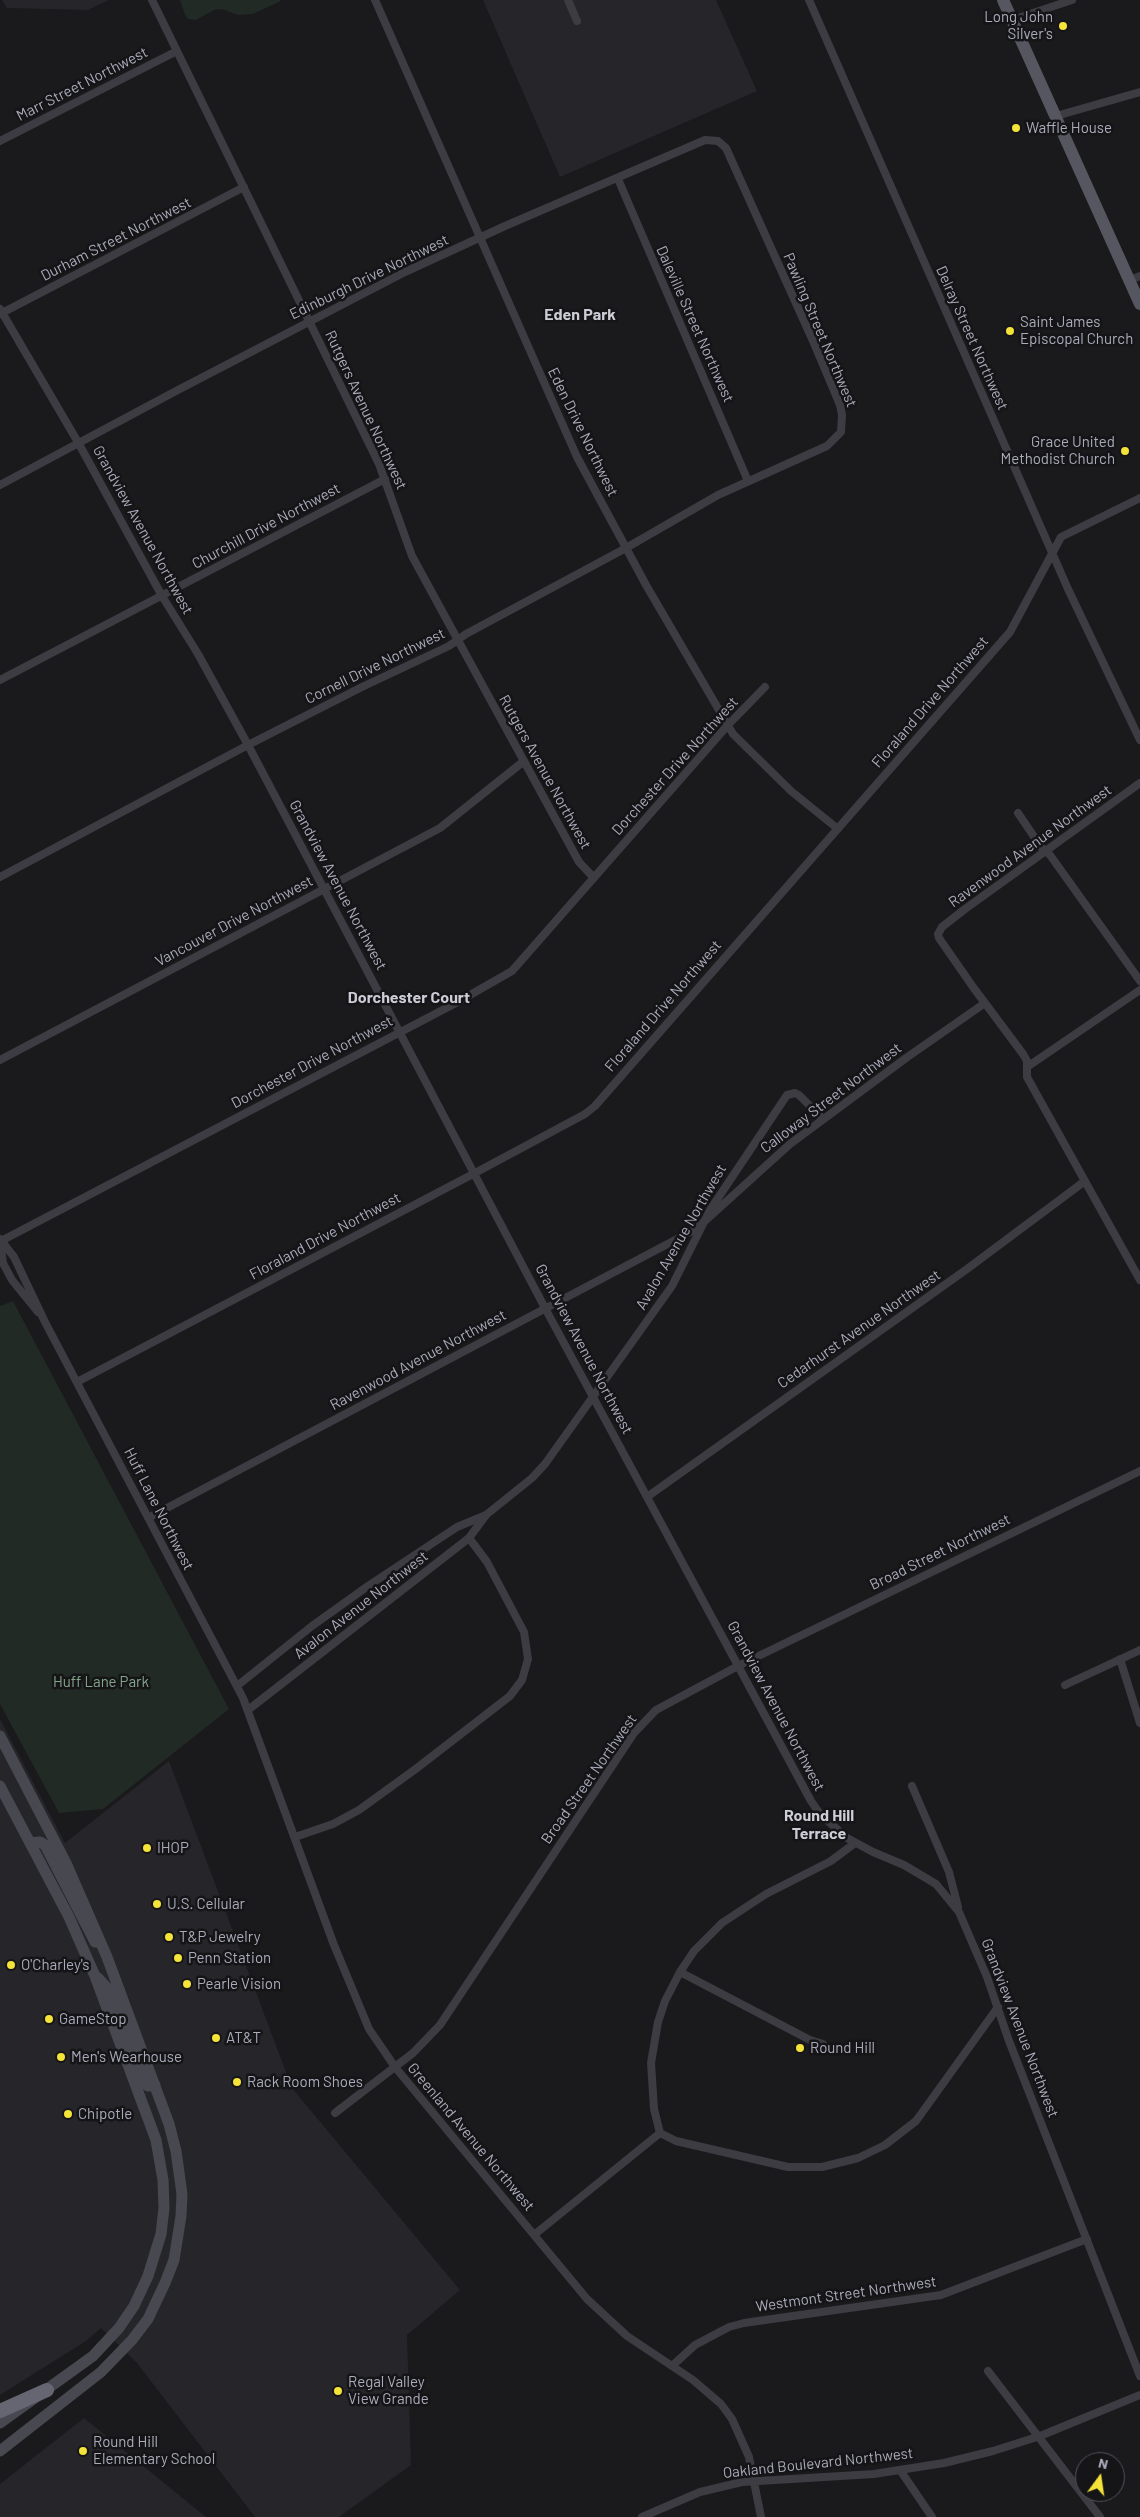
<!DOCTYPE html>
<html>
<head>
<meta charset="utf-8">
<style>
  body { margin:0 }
  #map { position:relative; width:1140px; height:2517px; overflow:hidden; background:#1a191b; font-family:Barlow,sans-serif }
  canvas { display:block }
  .north { position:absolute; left:1075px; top:2452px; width:50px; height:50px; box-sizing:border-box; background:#151417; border:1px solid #515159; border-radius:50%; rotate:14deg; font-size:14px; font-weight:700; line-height:20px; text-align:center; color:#abacbb }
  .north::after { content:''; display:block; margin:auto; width:18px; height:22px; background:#f4e338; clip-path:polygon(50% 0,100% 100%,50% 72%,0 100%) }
</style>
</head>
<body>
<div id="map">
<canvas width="1140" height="2517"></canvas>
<div class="north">N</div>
</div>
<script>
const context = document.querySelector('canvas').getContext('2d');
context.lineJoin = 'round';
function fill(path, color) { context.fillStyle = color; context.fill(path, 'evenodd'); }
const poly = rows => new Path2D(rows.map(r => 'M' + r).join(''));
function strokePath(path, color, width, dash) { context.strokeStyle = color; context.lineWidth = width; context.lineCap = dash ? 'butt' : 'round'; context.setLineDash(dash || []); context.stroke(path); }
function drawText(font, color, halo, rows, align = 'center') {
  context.font = font + ' Barlow,sans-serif'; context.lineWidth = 5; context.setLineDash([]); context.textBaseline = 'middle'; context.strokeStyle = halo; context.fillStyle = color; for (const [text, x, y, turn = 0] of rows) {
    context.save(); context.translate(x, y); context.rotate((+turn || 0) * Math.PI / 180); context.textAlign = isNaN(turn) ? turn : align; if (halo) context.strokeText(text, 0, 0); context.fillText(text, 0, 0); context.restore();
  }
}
fill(poly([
  [2,0,109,0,88,10,7,8],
  [483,0,716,0,757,91,560,177],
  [0,1719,65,1843,169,1761,292,2088,460,2290,407,2335,411,2465,339,2517,255,2517,137,2363,101,2328,86,2341,0,2395],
  [84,2418,206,2517,0,2517,0,2484]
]), '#262529');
fill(poly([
  [180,0,280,0,281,1,253,14,238,15,222,9,214,10,196,20,188,19,185,15],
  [13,1301,229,1709,103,1809,59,1813,0,1704,0,1306]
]), '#212a24');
strokePath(poly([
  [152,0,379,464,412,556,579,862,594,878],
  [375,0,577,457,646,585,733,734,791,791,838,829],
  [568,0,577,21],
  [809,0,1068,589,1140,740],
  [1012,20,1072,0],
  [1056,116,1140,92],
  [0,141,177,51],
  [618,179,748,481],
  [1130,280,1140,276],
  [0,309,79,444,162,596,198,654,248,745,545,1308,811,1801,820,1814,847,1838,873,1852,904,1865,936,1884,959,1912,987,1977,1009,2041,1140,2376],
  [0,314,244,187],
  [0,485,176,391,405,272,505,226,705,140,718,141,726,148,813,341,840,405,842,415,841,432,827,446,718,495,626,548,466,634,449,646,362,687,248,745,0,877],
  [0,680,385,479],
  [1140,783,965,909,942,927,938,934,939,938,973,987,1023,1054,1027,1061,1027,1077,1140,1280],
  [1018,813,1041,847,1050,855,1140,981],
  [0,1060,440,828,524,761],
  [1027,1067,1140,990],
  [0,1239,14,1257,45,1322,243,1698,334,1945,369,2029,395,2067,587,2299,627,2336,693,2380,721,2404,732,2419,749,2457,761,2517],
  [0,1240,3,1263,12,1280,38,1312],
  [1,1241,456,1003,512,971,727,726,765,687],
  [77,1382,475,1173,585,1114,595,1106,1010,632,1061,537,1140,498],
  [647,1497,967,1269,1085,1181],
  [148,1518,696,1229,790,1144,906,1058,985,1003],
  [1120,1659,1140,1723],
  [1065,1685,1140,1650],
  [237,1686,312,1626,368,1586,457,1527,486,1515],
  [248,1710,469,1538,486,1515,532,1478,545,1464,672,1286,710,1210,787,1095,795,1093,799,1095,823,1119],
  [912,1786,949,1872,958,1907],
  [295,1837,333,1824,359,1810,417,1768,510,1696,522,1680,528,1659,524,1632,487,1562,469,1538],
  [680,1972,810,2040,823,2044],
  [335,2113,413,2053,440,2025,634,1733,656,1710,738,1666,1140,1471],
  [660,2133,676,2141,788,2167,822,2167,858,2158,885,2145,916,2121,998,2007],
  [660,2133,654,2109,651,2063,658,2022,665,2001,680,1972,694,1951,722,1923,766,1894,831,1861,855,1843],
  [534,2235,660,2133],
  [672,2366,695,2345,729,2327,744,2323,941,2295,1087,2239],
  [988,2371,1100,2517],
  [900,2470,932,2517],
  [642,2517,700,2492,742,2482,874,2474,944,2463,993,2451,1040,2436,1140,2395]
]), '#3d3c43', 8);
strokePath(poly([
  [0,1736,66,1863,107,1957,169,2124,176,2151,182,2194,181,2216,174,2260,165,2283,148,2319,132,2340,101,2372,0,2451],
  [0,1786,69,1917,95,1976,156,2140,163,2180,164,2208,161,2234,148,2276,134,2306,119,2328,93,2356,0,2423],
  [30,1843,40,1842,45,1845,95,1942],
  [98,1978,110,1991,144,2083,148,2086,155,2085]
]), '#484851', 11);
strokePath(poly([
  [1003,0,1140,304]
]), '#565660', 12);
strokePath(poly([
  [0,2411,47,2390]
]), '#666672', 14);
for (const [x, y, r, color] of [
  [1063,26,5,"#f4e338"],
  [1016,128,5,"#f4e338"],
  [1010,331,5,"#f4e338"],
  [1125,451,5,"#f4e338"],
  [147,1848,5,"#f4e338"],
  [157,1904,5,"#f4e338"],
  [169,1937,5,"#f4e338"],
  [178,1958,5,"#f4e338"],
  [11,1965,5,"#f4e338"],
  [187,1984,5,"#f4e338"],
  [49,2019,5,"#f4e338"],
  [216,2038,5,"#f4e338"],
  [800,2048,5,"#f4e338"],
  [61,2057,5,"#f4e338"],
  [237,2082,5,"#f4e338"],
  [68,2114,5,"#f4e338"],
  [338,2391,5,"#f4e338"],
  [83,2451,5,"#f4e338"]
]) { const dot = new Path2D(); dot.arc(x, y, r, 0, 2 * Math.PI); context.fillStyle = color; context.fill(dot); strokePath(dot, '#151417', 2); }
drawText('15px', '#abacbb', '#151417', [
  ["Long John",1053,17,"right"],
  ["Silver's",1053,34,"right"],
  ["Waffle House",1026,128],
  ["Saint James",1020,322],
  ["Episcopal Church",1020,339],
  ["Grace United",1115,442,"right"],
  ["Methodist Church",1115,459,"right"],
  ["IHOP",157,1848],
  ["U.S. Cellular",167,1904],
  ["T&P Jewelry",179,1937],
  ["Penn Station",188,1958],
  ["O'Charley's",21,1965],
  ["Pearle Vision",197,1984],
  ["GameStop",59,2019],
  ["AT&T",226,2038],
  ["Round Hill",810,2048],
  ["Men's Wearhouse",71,2057],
  ["Rack Room Shoes",247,2082],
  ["Chipotle",78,2114],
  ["Regal Valley",348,2382],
  ["View Grande",348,2399],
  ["Round Hill",93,2442],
  ["Elementary School",93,2459]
], 'left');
drawText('15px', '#abacbb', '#151417', [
  ["Marr Street Northwest",82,84,-27],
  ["Durham Street Northwest",116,239,-27],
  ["Edinburgh Drive Northwest",369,277,-26],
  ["Daleville Street Northwest",695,324,66],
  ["Pawling Street Northwest",820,330,67],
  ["Delray Street Northwest",972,338,66],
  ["Rutgers Avenue Northwest",366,410,65],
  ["Eden Drive Northwest",583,432,64],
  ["Churchill Drive Northwest",266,526,-28],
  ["Grandview Avenue Northwest",143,530,61],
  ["Cornell Drive Northwest",375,666,-26],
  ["Floraland Drive Northwest",930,702,-49],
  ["Dorchester Drive Northwest",675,766,-48],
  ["Rutgers Avenue Northwest",545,772,61],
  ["Ravenwood Avenue Northwest",1030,846,-36],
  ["Grandview Avenue Northwest",338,885,62],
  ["Vancouver Drive Northwest",234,921,-28],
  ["Floraland Drive Northwest",663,1006,-49],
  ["Dorchester Drive Northwest",312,1062,-28],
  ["Calloway Street Northwest",831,1098,-37],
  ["Floraland Drive Northwest",325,1236,-28],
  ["Avalon Avenue Northwest",681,1237,-60],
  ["Cedarhurst Avenue Northwest",859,1329,-35],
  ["Grandview Avenue Northwest",584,1349,62],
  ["Ravenwood Avenue Northwest",418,1360,-28],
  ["Huff Lane Northwest",159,1509,63],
  ["Broad Street Northwest",940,1552,-26],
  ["Avalon Avenue Northwest",361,1605,-38],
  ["Grandview Avenue Northwest",776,1706,62],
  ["Broad Street Northwest",589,1779,-55],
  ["Grandview Avenue Northwest",1020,2028,69],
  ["Greenland Avenue Northwest",471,2137,50],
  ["Westmont Street Northwest",846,2294,-8],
  ["Oakland Boulevard Northwest",818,2463,-6]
]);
drawText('15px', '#83a68d', '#151417', [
  ["Huff Lane Park",101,1682]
]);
drawText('bold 16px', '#cdcdd7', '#151417', [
  ["Eden Park",580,315],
  ["Dorchester Court",409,998],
  ["Round Hill",819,1816],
  ["Terrace",819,1834]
]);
</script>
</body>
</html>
